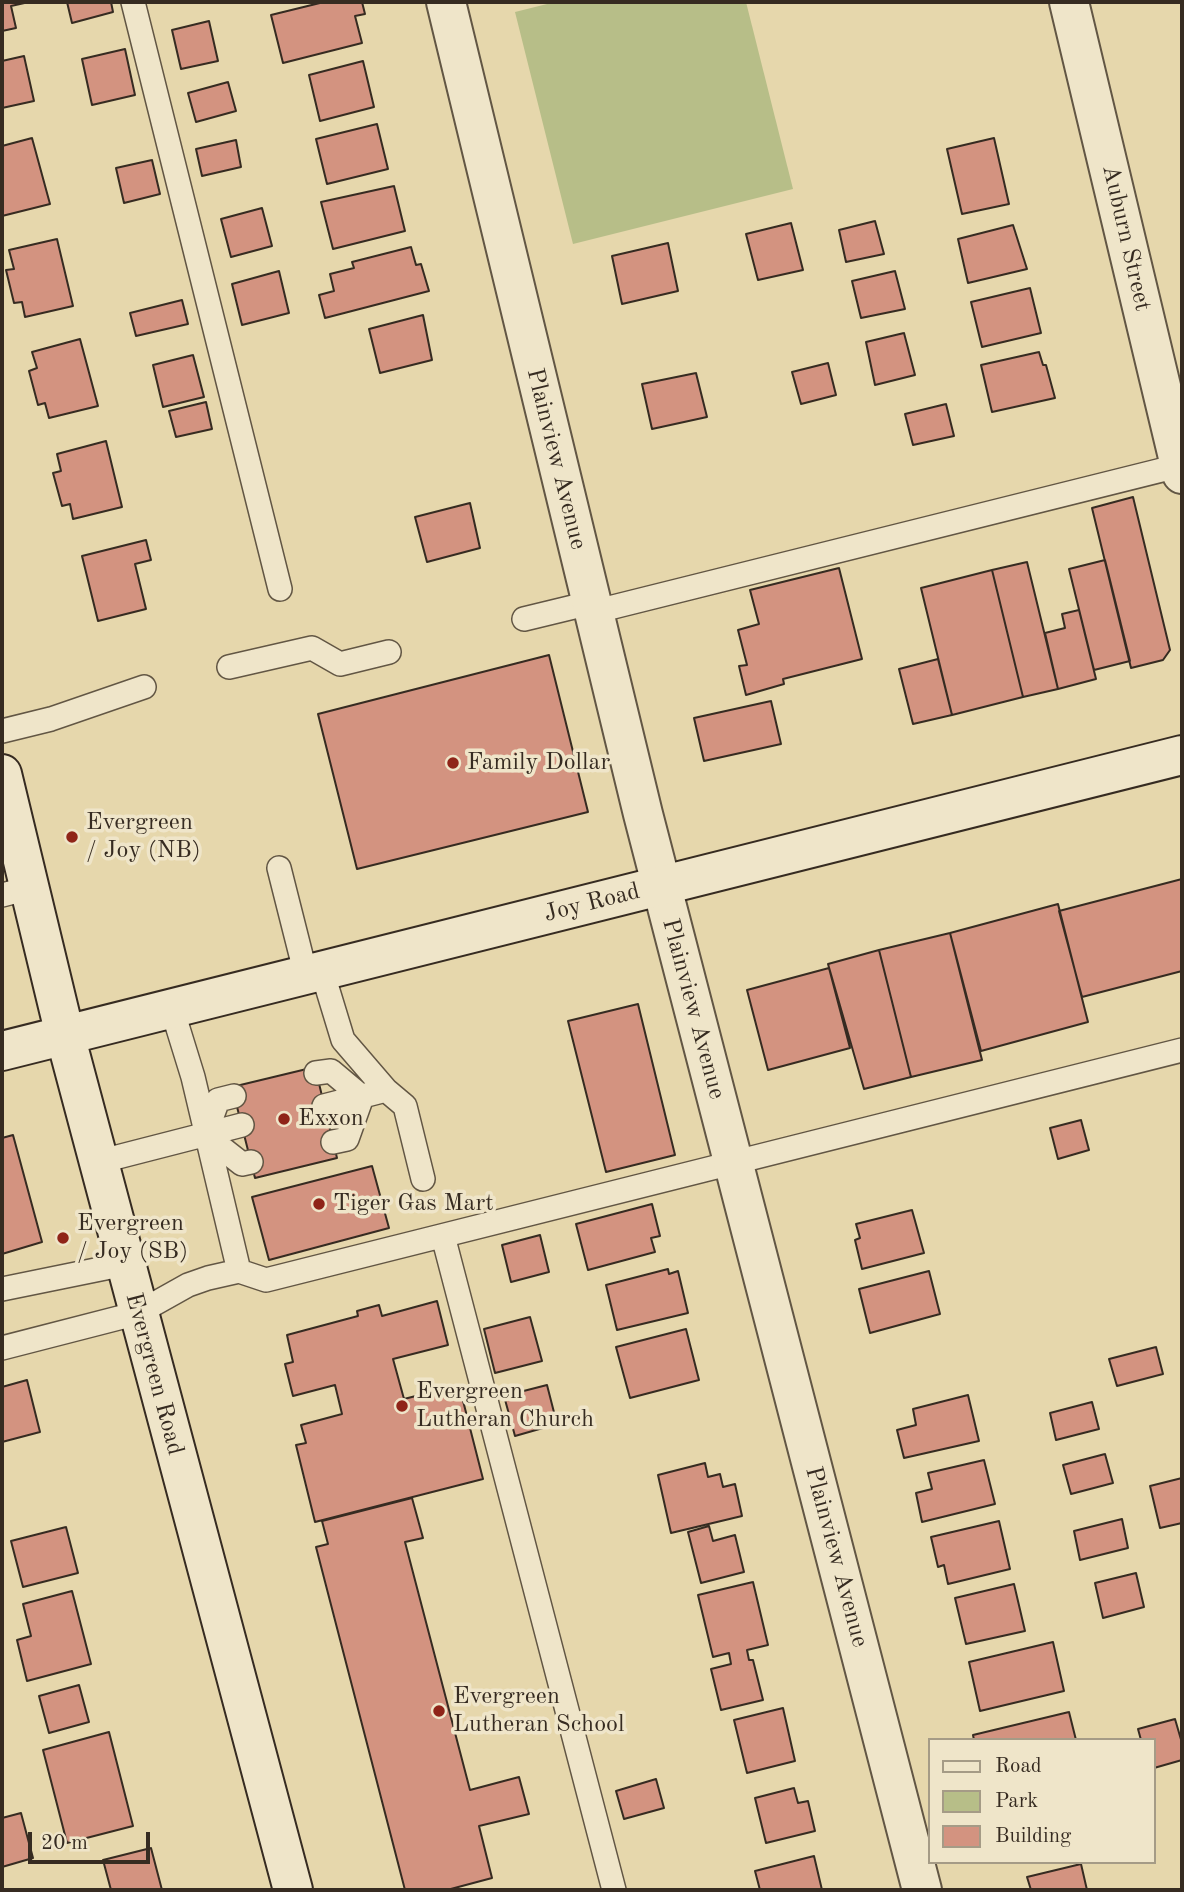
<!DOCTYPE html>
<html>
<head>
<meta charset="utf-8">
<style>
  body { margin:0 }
  #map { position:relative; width:1184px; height:1892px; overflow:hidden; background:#e6d7ac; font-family:"Old Standard TT",serif }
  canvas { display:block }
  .frame { position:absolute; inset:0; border:4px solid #362b21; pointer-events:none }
  .legend { position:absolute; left:928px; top:1738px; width:228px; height:126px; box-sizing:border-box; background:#efe5c9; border:2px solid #a59b86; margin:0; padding:9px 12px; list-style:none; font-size:21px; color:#362b21 }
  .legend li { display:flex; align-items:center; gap:14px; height:35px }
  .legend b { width:35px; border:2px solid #a59b86 }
  .scale { position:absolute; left:28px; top:1832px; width:122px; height:32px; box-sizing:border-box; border:4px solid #362b21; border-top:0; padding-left:9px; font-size:21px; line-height:24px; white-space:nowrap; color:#362b21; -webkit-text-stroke:5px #efe5c9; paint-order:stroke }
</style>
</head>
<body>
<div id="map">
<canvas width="1184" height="1892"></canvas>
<div class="frame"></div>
<ul class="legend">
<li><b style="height:9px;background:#efe5c9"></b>Road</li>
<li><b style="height:19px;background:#b7be88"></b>Park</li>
<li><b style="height:19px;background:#d39380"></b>Building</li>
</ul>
<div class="scale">20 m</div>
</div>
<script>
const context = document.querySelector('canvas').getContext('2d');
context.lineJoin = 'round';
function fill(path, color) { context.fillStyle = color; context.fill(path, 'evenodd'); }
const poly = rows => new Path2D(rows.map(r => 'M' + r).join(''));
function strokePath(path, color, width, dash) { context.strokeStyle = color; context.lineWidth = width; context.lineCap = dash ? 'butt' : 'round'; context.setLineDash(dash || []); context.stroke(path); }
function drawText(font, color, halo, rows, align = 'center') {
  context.font = font + ' "Old Standard TT",serif'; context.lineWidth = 7; context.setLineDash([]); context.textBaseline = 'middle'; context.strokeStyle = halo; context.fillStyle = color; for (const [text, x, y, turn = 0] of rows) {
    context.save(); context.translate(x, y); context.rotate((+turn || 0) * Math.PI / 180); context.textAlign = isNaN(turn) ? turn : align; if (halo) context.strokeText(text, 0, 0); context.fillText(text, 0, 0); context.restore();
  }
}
fill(poly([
  [555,2,746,2,793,189,573,244,515,12]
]), '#b7be88');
const building = poly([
  [2,2,29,2,11,6,16,28,2,31,2,2],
  [67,2,111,2,113,12,72,23,67,2],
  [324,2,362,2,365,14,355,16,362,43,283,63,271,15,324,2],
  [209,21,218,61,181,69,172,30,209,21],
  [125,49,135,95,92,105,82,59,125,49],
  [24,56,34,101,2,108,2,61,24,56],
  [363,61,374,107,320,121,309,75,363,61],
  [228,82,236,111,196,122,188,93,228,82],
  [377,124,388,169,327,184,316,139,377,124],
  [32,138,50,204,2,216,2,146,32,138],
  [994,138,1009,204,962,214,947,149,994,138],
  [236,140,241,167,202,176,196,149,236,140],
  [152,160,160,194,124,203,116,168,152,160],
  [394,186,405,231,333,249,321,202,394,186],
  [262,208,272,246,231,257,221,219,262,208],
  [875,221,884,254,846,262,839,230,875,221],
  [791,223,803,270,758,280,746,234,791,223],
  [1013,225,1027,269,968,283,958,239,1013,225],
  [57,239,73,306,25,317,22,302,14,303,6,270,14,269,9,250,57,239],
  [668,243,678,291,622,304,612,256,668,243],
  [411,247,416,265,421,264,429,291,325,318,319,295,334,291,330,274,354,268,352,262,411,247],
  [279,271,289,313,242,325,232,284,279,271],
  [895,271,905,309,861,318,852,281,895,271],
  [1030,288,1041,333,982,347,971,302,1030,288],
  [182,300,188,324,136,336,130,313,182,300],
  [423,315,432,360,380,373,369,329,423,315],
  [904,333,915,375,875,385,866,342,904,333],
  [80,339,98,406,49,418,45,403,38,405,29,371,37,368,32,352,80,339],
  [1039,352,1043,365,1046,365,1055,398,992,412,981,365,1039,352],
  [193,355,204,397,163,407,153,365,193,355],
  [828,363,836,395,801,404,792,372,828,363],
  [696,373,707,417,652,429,642,384,696,373],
  [206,402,212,429,176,437,169,411,206,402],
  [946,404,954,436,913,445,905,414,946,404],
  [106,441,122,507,73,519,70,504,62,506,53,473,61,471,57,454,106,441],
  [1133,497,1170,650,1163,660,1131,668,1092,508,1133,497],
  [470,503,480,548,427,562,415,517,470,503],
  [146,540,151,560,135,564,146,609,98,621,82,556,146,540],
  [1105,560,1130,661,1094,670,1069,569,1105,560],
  [1027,562,1058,689,1023,697,992,570,1027,562],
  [839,568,862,659,783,679,784,684,746,695,739,666,747,665,738,630,759,624,750,590,839,568],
  [992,570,1023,697,952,715,921,588,992,570],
  [1079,610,1096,679,1058,689,1045,633,1065,628,1062,614,1079,610],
  [549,655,588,812,357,869,318,714,549,655],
  [938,659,952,715,913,724,899,669,938,659],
  [771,701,781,744,704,761,694,718,771,701],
  [1182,879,1182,971,1082,997,1059,911,1182,879],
  [1058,904,1088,1022,981,1051,950,933,1058,904],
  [950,933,982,1060,911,1077,879,950,950,933],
  [879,950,911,1077,864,1089,828,964,879,950],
  [829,968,850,1048,768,1070,747,990,829,968],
  [638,1004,675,1155,606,1172,568,1021,638,1004],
  [315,1067,337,1158,255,1178,232,1087,315,1067],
  [1081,1120,1089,1150,1058,1159,1050,1128,1081,1120],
  [13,1135,42,1242,2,1254,2,1138,13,1135],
  [372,1166,389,1228,269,1260,252,1197,372,1166],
  [652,1204,660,1236,651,1238,655,1252,588,1270,576,1224,652,1204],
  [912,1210,924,1253,862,1269,855,1240,860,1238,856,1224,912,1210],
  [540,1235,549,1272,511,1282,502,1245,540,1235],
  [668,1269,669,1274,678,1271,688,1313,617,1330,606,1285,668,1269],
  [929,1271,940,1314,870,1333,859,1289,929,1271],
  [437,1301,448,1345,393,1359,404,1399,459,1385,483,1479,315,1522,296,1445,306,1443,301,1425,342,1414,335,1385,293,1396,285,1364,293,1362,287,1335,358,1316,357,1311,379,1305,382,1316,437,1301],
  [530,1317,542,1361,495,1373,484,1329,530,1317],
  [686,1329,699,1380,630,1398,616,1347,686,1329],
  [1156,1347,1163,1374,1117,1386,1109,1359,1156,1347],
  [27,1380,40,1432,2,1442,2,1387,27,1380],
  [547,1385,557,1424,515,1436,504,1396,547,1385],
  [968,1395,979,1441,904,1458,897,1430,916,1425,913,1409,968,1395],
  [1092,1402,1099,1429,1056,1440,1050,1413,1092,1402],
  [1105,1454,1113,1483,1071,1494,1063,1465,1105,1454],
  [984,1460,995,1504,922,1522,916,1493,932,1489,928,1473,984,1460],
  [705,1463,708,1477,720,1474,723,1487,735,1484,742,1516,671,1533,658,1475,705,1463],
  [1182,1478,1182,1523,1160,1528,1150,1486,1182,1478],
  [412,1498,423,1538,405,1542,470,1790,519,1777,529,1814,479,1826,492,1878,447,1890,405,1890,316,1547,328,1544,322,1521,412,1498],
  [1122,1519,1128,1548,1080,1560,1074,1531,1122,1519],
  [999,1521,1010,1569,948,1584,944,1565,938,1567,931,1537,999,1521],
  [709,1526,713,1541,735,1535,744,1572,701,1583,688,1532,709,1526],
  [66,1527,78,1573,23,1587,11,1541,66,1527],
  [1136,1573,1144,1607,1103,1618,1095,1583,1136,1573],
  [753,1582,768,1645,747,1650,749,1660,753,1660,763,1700,721,1710,711,1669,731,1664,729,1653,713,1657,698,1595,753,1582],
  [1014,1584,1025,1631,966,1644,955,1598,1014,1584],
  [72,1591,91,1664,27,1681,17,1640,31,1636,23,1604,72,1591],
  [1053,1642,1064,1691,980,1711,969,1662,1053,1642],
  [79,1685,89,1722,49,1733,39,1696,79,1685],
  [783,1708,795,1761,747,1773,734,1720,783,1708],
  [1069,1712,1076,1740,974,1740,973,1735,1069,1712],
  [1175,1719,1182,1743,1182,1760,1154,1768,1154,1740,1141,1740,1138,1729,1175,1719],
  [109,1732,133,1826,67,1843,43,1750,109,1732],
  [656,1779,664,1808,624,1819,616,1791,656,1779],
  [794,1788,798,1803,808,1801,815,1831,766,1843,755,1798,794,1788],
  [21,1813,33,1858,2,1867,2,1818,21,1813],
  [151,1848,162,1890,111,1890,103,1860,151,1848],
  [814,1856,822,1890,760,1890,755,1871,814,1856],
  [1081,1864,1087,1890,1031,1890,1027,1877,1081,1864]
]);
fill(building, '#d39380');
strokePath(building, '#362b21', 2);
const lane = poly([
  [133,2,280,589],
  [593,612,1182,465],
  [524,619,590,603],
  [229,667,312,648,340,664,389,652],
  [2,731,51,719,144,687],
  [279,868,306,975],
  [2,895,29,888],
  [322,971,343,1040,386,1090,324,1106],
  [172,1009,193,1077,239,1271],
  [316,1073,331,1071,362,1097,347,1139,333,1142],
  [386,1090,405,1106,423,1179],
  [234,1096,218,1100,205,1135,242,1164,251,1162],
  [98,1162,242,1125],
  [443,1236,614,1890],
  [2,1289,125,1264],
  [2,1348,138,1313,188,1285,208,1278,239,1271,266,1280,1182,1050]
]);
const street = poly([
  [446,2,643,814,922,1890],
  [1069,2,1182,474]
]);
const secondary = poly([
  [2,774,65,1035,293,1890],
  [2,1051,1182,755]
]);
strokePath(lane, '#625644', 26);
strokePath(street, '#625644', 42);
strokePath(secondary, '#362b21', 42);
strokePath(lane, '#efe5c9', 23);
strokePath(street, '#efe5c9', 38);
strokePath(secondary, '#efe5c9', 38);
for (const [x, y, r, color] of [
  [453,763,7,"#8f2418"],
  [72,837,7,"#8f2418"],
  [284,1119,7,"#8f2418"],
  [319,1204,7,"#8f2418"],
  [63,1238,7,"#8f2418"],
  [402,1406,7,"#8f2418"],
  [439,1711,7,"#8f2418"]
]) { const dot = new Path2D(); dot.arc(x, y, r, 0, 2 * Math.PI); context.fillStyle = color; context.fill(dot); strokePath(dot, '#efe5c9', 2.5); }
drawText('24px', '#362b21', '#efe5c9', [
  ["Auburn Street",1126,238,77],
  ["Plainview Avenue",556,459,76],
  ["Joy Road",592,903,-14],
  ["Plainview Avenue",693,1009,75],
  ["Evergreen Road",154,1374,75],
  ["Plainview Avenue",836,1557,75]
]);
drawText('24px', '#362b21', '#efe5c9', [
  ["Family Dollar",467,763],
  ["Evergreen",86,823],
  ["/ Joy (NB)",86,851],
  ["Exxon",298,1119],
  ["Tiger Gas Mart",333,1204],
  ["Evergreen",77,1224],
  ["/ Joy (SB)",77,1252],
  ["Evergreen",416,1392],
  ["Lutheran Church",416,1420],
  ["Evergreen",453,1697],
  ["Lutheran School",453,1725]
], 'left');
</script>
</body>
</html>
